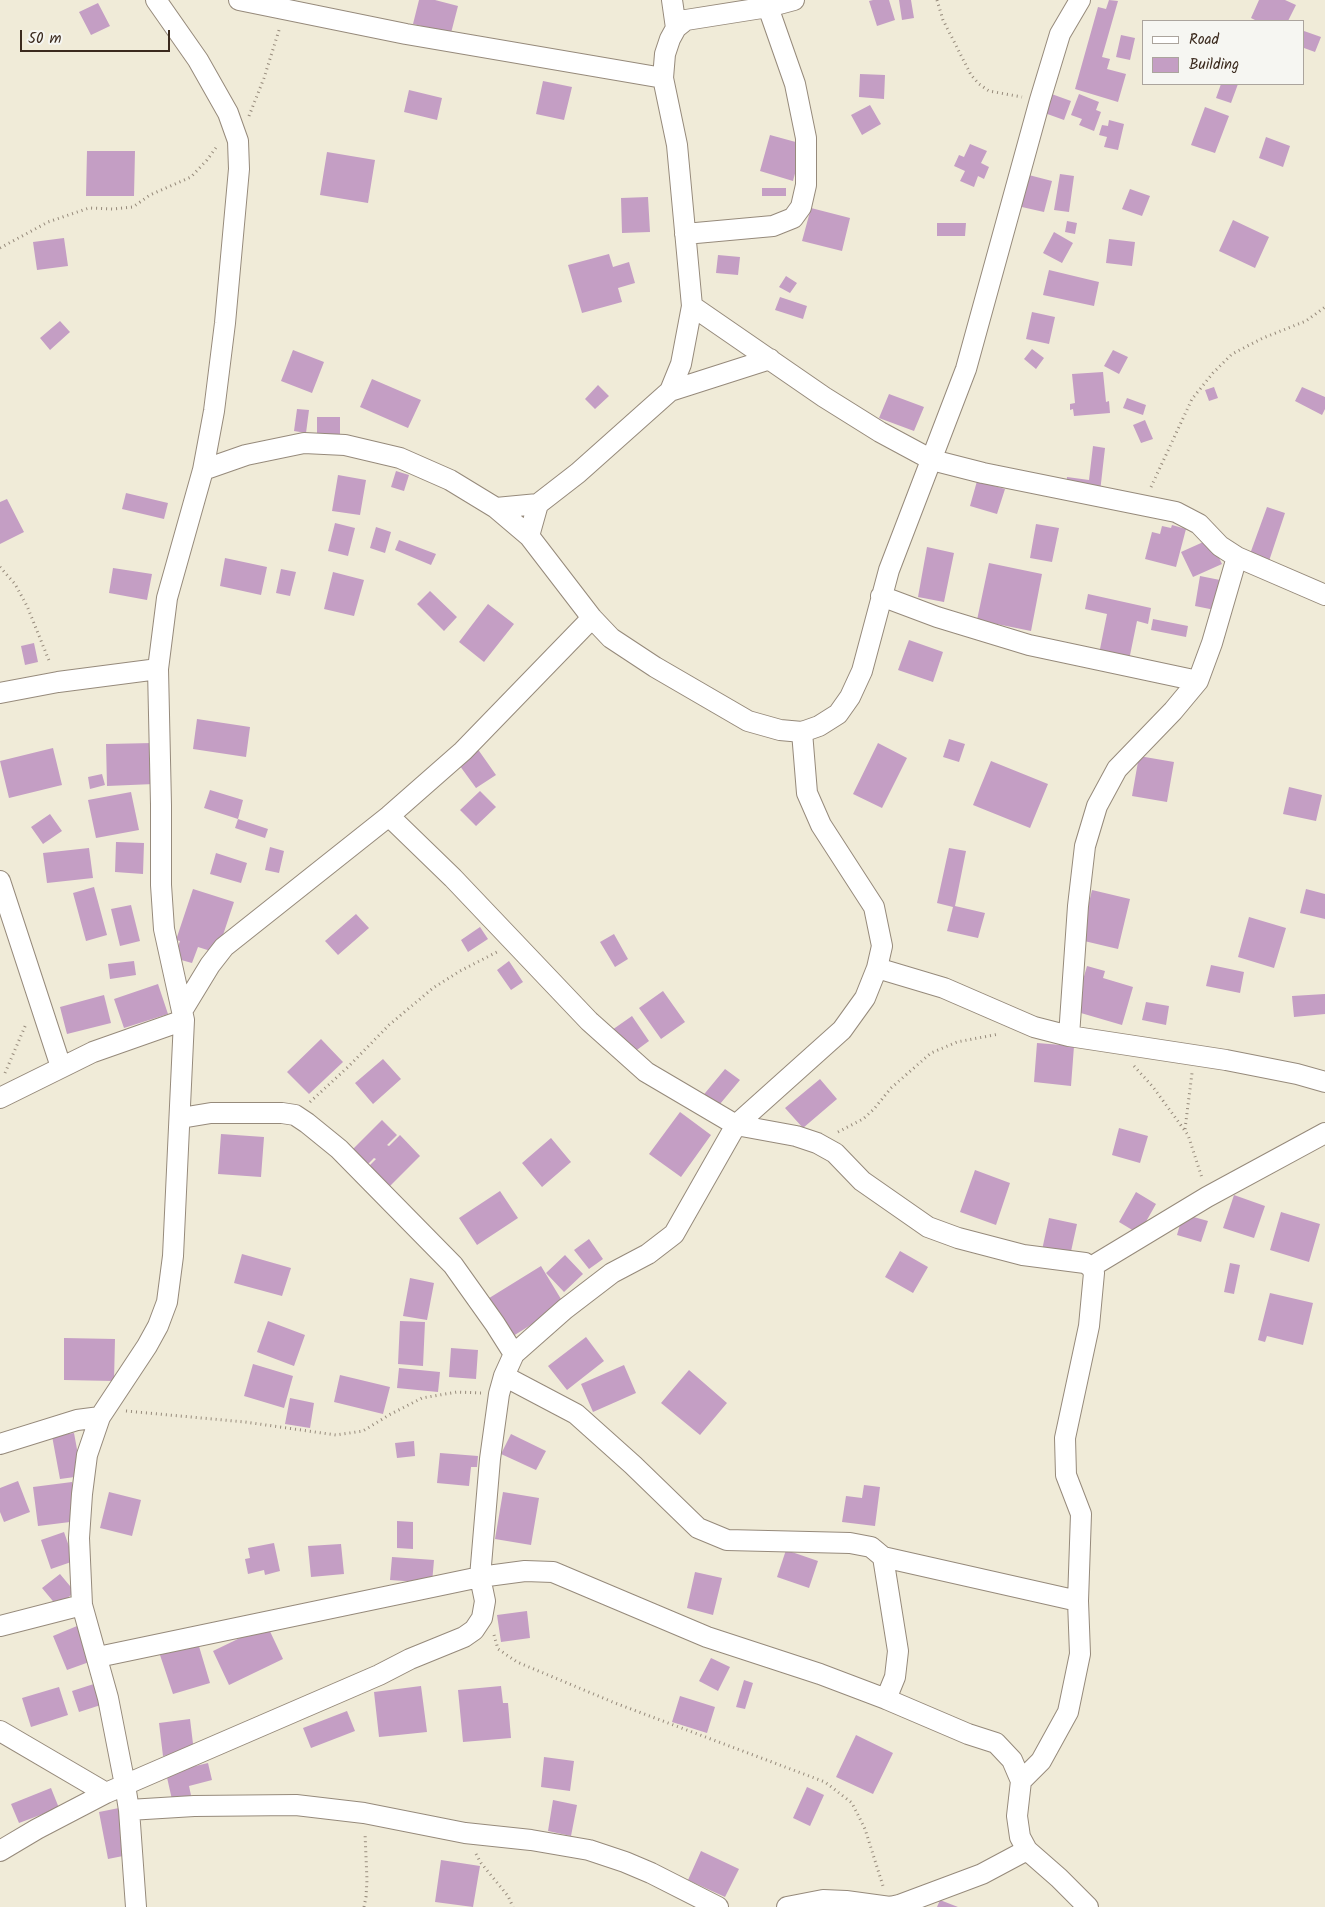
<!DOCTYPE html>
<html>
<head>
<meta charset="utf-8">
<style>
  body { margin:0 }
  #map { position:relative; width:1325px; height:1907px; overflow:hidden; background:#f0ebd8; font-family:Kalam,sans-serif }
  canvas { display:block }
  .legend { position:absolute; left:1142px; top:20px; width:162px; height:65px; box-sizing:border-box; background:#f6f6f2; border:1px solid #aba49d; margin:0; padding:6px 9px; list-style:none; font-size:15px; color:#3b2a1e }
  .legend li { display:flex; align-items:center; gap:10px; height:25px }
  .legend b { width:25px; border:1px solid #aba49d }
  .scale { position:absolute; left:20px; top:30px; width:150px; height:22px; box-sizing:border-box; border:2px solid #3b2a1e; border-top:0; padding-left:6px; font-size:15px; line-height:18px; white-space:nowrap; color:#3b2a1e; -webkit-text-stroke:4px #f6f6f2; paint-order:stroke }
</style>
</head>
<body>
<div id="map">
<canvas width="1325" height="1907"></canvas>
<ul class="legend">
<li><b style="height:6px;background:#fff"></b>Road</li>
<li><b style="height:14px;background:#c49ec4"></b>Building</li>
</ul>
<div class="scale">50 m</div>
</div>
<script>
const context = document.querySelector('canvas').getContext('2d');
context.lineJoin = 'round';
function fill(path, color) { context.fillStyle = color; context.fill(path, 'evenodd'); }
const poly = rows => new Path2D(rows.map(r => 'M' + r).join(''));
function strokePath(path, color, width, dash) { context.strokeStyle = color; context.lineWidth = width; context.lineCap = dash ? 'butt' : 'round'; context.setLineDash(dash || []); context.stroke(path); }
fill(poly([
  [419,0,435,0,458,6,451,33,413,24],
  [873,0,889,0,895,20,877,26,869,1],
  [899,0,911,0,914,18,902,20],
  [1109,0,1118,1,1102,57,1110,59,1107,69,1126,74,1118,102,1075,89,1098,7,1106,9],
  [1259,0,1285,0,1296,5,1288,21,1257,21,1251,18],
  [98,3,110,26,91,35,79,12],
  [1304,31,1321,37,1315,52,1304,48],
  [1121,35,1135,38,1130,60,1116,57],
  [860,74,885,75,884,99,859,97],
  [543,81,572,87,564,120,536,114],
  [1221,84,1238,84,1231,103,1216,98],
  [409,90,442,98,437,120,404,112],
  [1046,92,1071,101,1064,120,1039,111],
  [1079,94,1099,102,1096,110,1101,112,1094,131,1079,125,1082,119,1071,115],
  [870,105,881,124,862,135,851,115],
  [1205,107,1229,116,1215,153,1191,145],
  [1109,120,1124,124,1118,150,1104,147,1107,137,1099,135,1102,125,1108,126],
  [770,135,803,144,793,181,760,171],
  [1266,137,1290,146,1283,167,1259,158],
  [970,144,987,151,981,163,989,167,984,179,978,176,974,187,960,181,965,171,954,166,959,155,964,157],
  [87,151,135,151,134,196,86,196],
  [327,152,375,160,368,203,320,195],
  [1021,173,1052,181,1044,212,1013,205],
  [1060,174,1074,176,1069,212,1054,210],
  [762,188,786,188,786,196,762,196],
  [1130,189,1150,196,1142,216,1122,209],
  [648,197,650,232,622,233,621,198],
  [811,208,850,218,842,251,802,241],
  [1233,220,1269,237,1255,268,1219,251],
  [1067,221,1077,223,1075,234,1065,232],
  [937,223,966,223,965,236,937,236],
  [1054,232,1073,243,1062,263,1043,253],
  [64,238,68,266,37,270,33,242],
  [1109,239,1135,242,1132,266,1106,263],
  [609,254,613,267,629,262,635,283,618,288,622,302,582,313,568,265],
  [718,255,740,257,738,275,716,273],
  [1049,270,1099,282,1094,306,1043,295],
  [786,276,797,283,790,293,779,287],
  [780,297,807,306,803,319,775,310],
  [1032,312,1055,317,1049,344,1026,339],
  [60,321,70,332,50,350,40,338],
  [1032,349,1044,358,1036,369,1024,359],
  [293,350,324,362,312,393,281,381],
  [1113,350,1128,357,1119,374,1104,366],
  [1103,372,1106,402,1109,401,1110,413,1074,416,1073,409,1070,410,1070,404,1075,403,1072,374],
  [372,379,421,400,408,428,360,407],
  [598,385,609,396,595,409,585,399],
  [1214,387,1218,398,1209,401,1205,390],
  [1302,387,1325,397,1325,409,1322,415,1295,401],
  [889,394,924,407,914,431,879,418],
  [1127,398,1146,405,1143,415,1123,408],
  [297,409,309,410,306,433,294,431],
  [317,417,340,417,340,438,317,438],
  [1145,420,1153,439,1141,443,1133,425],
  [1093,446,1105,448,1100,492,1066,488,1067,477,1089,480],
  [396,471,409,475,404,491,391,487],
  [338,475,366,480,360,515,332,511],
  [977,481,1005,489,997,514,970,506],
  [126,493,168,503,164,519,122,509],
  [7,499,24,532,0,544,0,502],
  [1267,507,1285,513,1269,561,1250,554],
  [335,523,355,528,348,556,328,551],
  [1036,524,1059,528,1052,562,1030,558],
  [1172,525,1186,529,1176,567,1145,559,1152,532,1160,534,1162,526,1171,528],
  [376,527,391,532,385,553,370,548],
  [1210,539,1222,564,1193,577,1181,552],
  [399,540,436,554,431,565,395,550],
  [927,547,954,553,944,602,918,597],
  [225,558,267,567,261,595,220,586],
  [989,563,1042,574,1031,631,977,620],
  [113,568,152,574,147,600,109,593],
  [281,569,296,572,290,596,276,593],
  [333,572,364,580,354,616,324,609],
  [1200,576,1220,580,1215,610,1195,606],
  [430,591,457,617,444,631,417,604],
  [1088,594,1151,608,1148,624,1137,621,1128,665,1098,659,1107,614,1085,609],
  [488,604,514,624,484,662,459,642],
  [1153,619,1188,626,1186,637,1151,630],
  [909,640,943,652,933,682,898,670],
  [34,643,38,662,25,665,21,646],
  [197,719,250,727,246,757,193,749],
  [949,739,965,744,959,762,943,757],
  [153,743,154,784,107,786,106,744],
  [878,743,907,758,882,808,853,794],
  [53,748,62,785,9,798,0,761],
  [477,748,496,775,476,788,457,762],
  [1139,756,1174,762,1167,802,1132,796],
  [991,761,1048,784,1030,828,973,805],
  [102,774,105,785,90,789,88,777],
  [1289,787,1322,795,1316,821,1283,814],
  [210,790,243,800,238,819,204,808],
  [480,791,496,807,476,826,460,810],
  [131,792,139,830,96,838,88,800],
  [50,814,62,831,43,844,31,827],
  [238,819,268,829,265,838,235,828],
  [116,842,144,843,143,874,115,872],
  [270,847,284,851,279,873,265,870],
  [89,848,93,878,47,883,43,853],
  [949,848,966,851,955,906,985,913,978,938,947,931,953,907,937,903],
  [216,853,247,863,241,883,210,874],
  [94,887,107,935,86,941,73,893],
  [193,889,234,902,217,953,198,947,192,963,174,958,180,941,176,940],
  [1306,889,1325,894,1325,919,1300,913],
  [1092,890,1130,899,1118,949,1080,940],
  [131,905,140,941,120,946,111,909],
  [356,914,369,928,338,955,325,941],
  [1249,917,1286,928,1274,968,1238,957],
  [480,927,488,939,468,952,461,940],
  [614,934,628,959,615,967,600,942],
  [134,961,136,975,110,979,108,964],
  [509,961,523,982,511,990,497,970],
  [1211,965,1244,972,1240,993,1206,986],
  [1087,966,1105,971,1103,978,1133,987,1122,1025,1074,1011],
  [158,984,168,1014,124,1028,114,999],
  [663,991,685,1022,661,1039,639,1008],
  [1325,994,1325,1014,1294,1017,1292,996],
  [104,995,111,1023,67,1034,60,1007],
  [1146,1002,1169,1006,1166,1025,1142,1020],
  [632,1016,649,1041,630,1055,612,1030],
  [321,1039,343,1062,309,1094,287,1072],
  [1037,1043,1074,1046,1071,1086,1034,1082],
  [383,1059,401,1079,373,1104,355,1083],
  [725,1069,740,1080,715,1110,701,1098],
  [820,1079,837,1099,803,1128,785,1108],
  [680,1112,711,1135,681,1177,649,1154],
  [382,1120,397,1135,387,1145,389,1146,400,1135,420,1156,387,1189,366,1169,376,1159,374,1158,364,1168,349,1153],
  [1119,1128,1148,1136,1140,1163,1112,1155],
  [221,1134,264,1137,261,1177,218,1174],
  [551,1138,571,1162,542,1187,522,1163],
  [975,1170,1010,1183,996,1225,960,1212],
  [500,1191,518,1218,477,1245,459,1218],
  [1136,1192,1156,1204,1139,1234,1119,1222],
  [1234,1195,1265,1206,1254,1238,1223,1228],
  [1281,1212,1320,1224,1309,1262,1270,1250],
  [1183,1214,1208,1221,1201,1242,1177,1235],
  [1049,1218,1077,1224,1070,1256,1042,1250],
  [589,1239,603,1259,589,1269,574,1250],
  [900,1251,928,1267,913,1293,885,1277],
  [242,1254,291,1268,282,1296,234,1283],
  [565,1255,583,1274,564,1292,546,1273],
  [1230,1263,1240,1265,1234,1294,1224,1292],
  [541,1266,564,1304,510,1338,486,1300],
  [410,1278,434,1283,427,1320,403,1316],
  [1270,1293,1313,1303,1303,1345,1267,1336,1265,1342,1258,1340],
  [268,1321,305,1335,294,1366,257,1352],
  [400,1321,425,1322,423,1366,398,1364],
  [586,1337,604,1361,567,1390,548,1366],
  [64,1338,115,1339,114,1381,64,1380],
  [451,1348,478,1350,476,1379,449,1377],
  [253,1364,293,1376,284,1408,244,1396],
  [624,1365,636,1393,593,1412,581,1384],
  [399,1368,440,1372,438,1392,397,1388],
  [689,1370,727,1403,700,1435,661,1403],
  [340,1375,390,1387,383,1414,334,1402],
  [290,1398,314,1403,310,1428,285,1424],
  [74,1433,82,1476,60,1479,52,1436],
  [511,1434,546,1451,536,1470,501,1454],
  [414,1441,415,1456,397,1458,395,1443],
  [440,1453,478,1456,477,1467,471,1467,469,1486,437,1483],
  [18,1481,30,1512,4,1522,0,1512,0,1488],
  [72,1482,78,1521,38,1526,33,1487],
  [864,1485,880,1487,875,1526,842,1522,846,1496,862,1498],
  [109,1492,141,1500,132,1536,100,1528],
  [503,1492,539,1498,531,1545,495,1539],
  [397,1521,413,1522,413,1549,397,1548],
  [64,1532,74,1561,51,1569,41,1540],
  [274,1543,280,1571,265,1575,264,1570,248,1574,245,1559,250,1558,248,1548],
  [341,1544,344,1574,311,1577,308,1546],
  [786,1550,818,1561,809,1588,777,1577],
  [392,1557,434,1560,432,1583,390,1580],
  [695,1572,722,1578,713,1615,687,1608],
  [60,1574,75,1592,57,1606,42,1588],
  [527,1611,530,1638,501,1642,497,1615],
  [267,1625,283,1659,229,1685,213,1651],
  [77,1626,92,1661,67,1670,53,1636],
  [198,1643,210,1683,173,1694,160,1655],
  [711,1658,730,1667,718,1691,699,1681],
  [744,1680,753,1683,745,1709,736,1707],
  [100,1682,107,1703,79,1712,72,1691],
  [421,1686,427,1732,379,1737,374,1692],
  [501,1686,503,1703,508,1703,511,1738,463,1742,458,1690],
  [59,1687,68,1715,31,1727,22,1698],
  [680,1696,715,1707,707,1733,672,1722],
  [347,1711,355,1731,311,1748,303,1728],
  [190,1719,194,1752,163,1756,159,1723],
  [856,1735,893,1753,873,1794,836,1777],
  [544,1757,574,1761,570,1791,541,1787],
  [208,1763,212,1780,189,1786,192,1800,173,1804,166,1773],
  [807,1787,824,1795,810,1826,793,1818],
  [51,1788,59,1808,19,1823,11,1804],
  [553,1800,577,1805,571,1836,548,1831],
  [119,1808,128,1855,108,1859,99,1812],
  [701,1851,739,1869,725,1897,688,1880],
  [441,1860,480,1866,473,1907,435,1902],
  [940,1900,958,1907,937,1907]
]), '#c49ec4');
const street = poly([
  [239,0,406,34,663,78],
  [672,0,676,28],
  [685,234,773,226,793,218,801,207,806,185,806,138,795,84,768,7],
  [692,306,824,397,880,432,932,460,983,473,1176,512,1199,524,1220,546,1237,557,1325,595],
  [670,391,770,359],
  [203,470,246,455,304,443,345,445,400,458,450,480,496,508,529,536,592,618,611,638,655,667,748,721,780,730,802,732,819,726,838,714,850,697,862,671,889,570,966,369,1040,100,1060,34,1080,0],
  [496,508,538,504],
  [529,536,538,504,578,473,670,391,681,364,692,306,677,145,663,78,665,54,670,39,676,28,686,20,768,7,794,0],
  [881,596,937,617,1029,645,1198,681],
  [0,693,58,682,158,669],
  [389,816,453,878,589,1021,646,1072,736,1125,796,1136,817,1143,835,1153,862,1181,928,1227,958,1238,1023,1255,1085,1263,1091,1267,1094,1273,1089,1326,1065,1438,1066,1475,1081,1514,1078,1601,1080,1654,1068,1712,1041,1761,1021,1781],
  [0,881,61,1067],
  [877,968,944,988,1034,1027,1069,1036,1226,1060,1297,1074,1325,1082],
  [182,1011,210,965,224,947,389,816,463,751,592,618],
  [1069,1036,1078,906,1085,846,1097,806,1117,769,1173,711,1198,681,1212,643,1237,557],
  [0,1098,93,1052,184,1020],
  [181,1118,211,1113,282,1113,295,1115,307,1123,339,1149,453,1265,495,1324,514,1354],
  [1091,1267,1207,1197,1325,1133],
  [504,1376,576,1414,633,1465,698,1528,727,1540,850,1543,871,1547,883,1557,898,1651,895,1677,886,1699],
  [0,1444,77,1420,100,1417],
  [883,1557,1078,1601],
  [0,1626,82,1605],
  [98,1657,480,1577,525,1571,553,1572,707,1637,820,1674,886,1699,968,1734,996,1743,1012,1760,1021,1781,1017,1816,1020,1837,1027,1850,1059,1878,1088,1907],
  [0,1731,106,1793],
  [129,1810,194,1806,296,1805,364,1813,465,1833,531,1840,589,1850,625,1862,651,1873,718,1907],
  [0,1851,37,1829,106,1793,379,1675,410,1659,464,1637,474,1630,482,1618,485,1601,480,1577,490,1459,499,1394,504,1376,514,1354,565,1309,612,1273,648,1254,674,1234,736,1125,842,1030,865,998,877,968,882,946,874,907,821,825,807,793,802,732],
  [136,1907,129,1810,125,1785,108,1698,82,1605,79,1538,82,1494,87,1455,100,1417,147,1346,158,1326,167,1302,173,1256,184,1020,164,929,161,885,161,805,158,669,167,598,203,470,214,411,225,323,239,169,238,141,228,113,198,60,156,0],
  [787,1907,823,1900,846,1901,890,1907,899,1905,982,1874,1027,1850]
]);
strokePath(street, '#968a7b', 22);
strokePath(poly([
  [937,0,943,20,971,75,979,84,989,91,1022,97],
  [249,116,264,78,280,27],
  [0,248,48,222,89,208,113,209,133,207,150,195,191,177,207,160,218,145],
  [1151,487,1192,399,1213,373,1232,354,1263,338,1306,321,1325,307],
  [0,567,15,584,27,606,50,663],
  [1134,1066,1153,1087,1188,1135,1202,1178],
  [5,1073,26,1024],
  [310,1102,348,1067,389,1025,433,988,460,971,497,952],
  [1185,1129,1192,1073],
  [838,1132,863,1119,874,1109,891,1088,931,1053,957,1042,999,1034],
  [126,1411,245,1422,336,1435,363,1431,389,1415,422,1398,457,1392,481,1393],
  [494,1635,498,1649,517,1662,615,1703,825,1782,852,1803,865,1829,883,1886],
  [476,1854,481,1863,508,1896,513,1907],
  [364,1907,366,1897,367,1880,365,1833]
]), '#968a7b', 3, [1, 4]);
strokePath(street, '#fff', 20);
</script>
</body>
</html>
